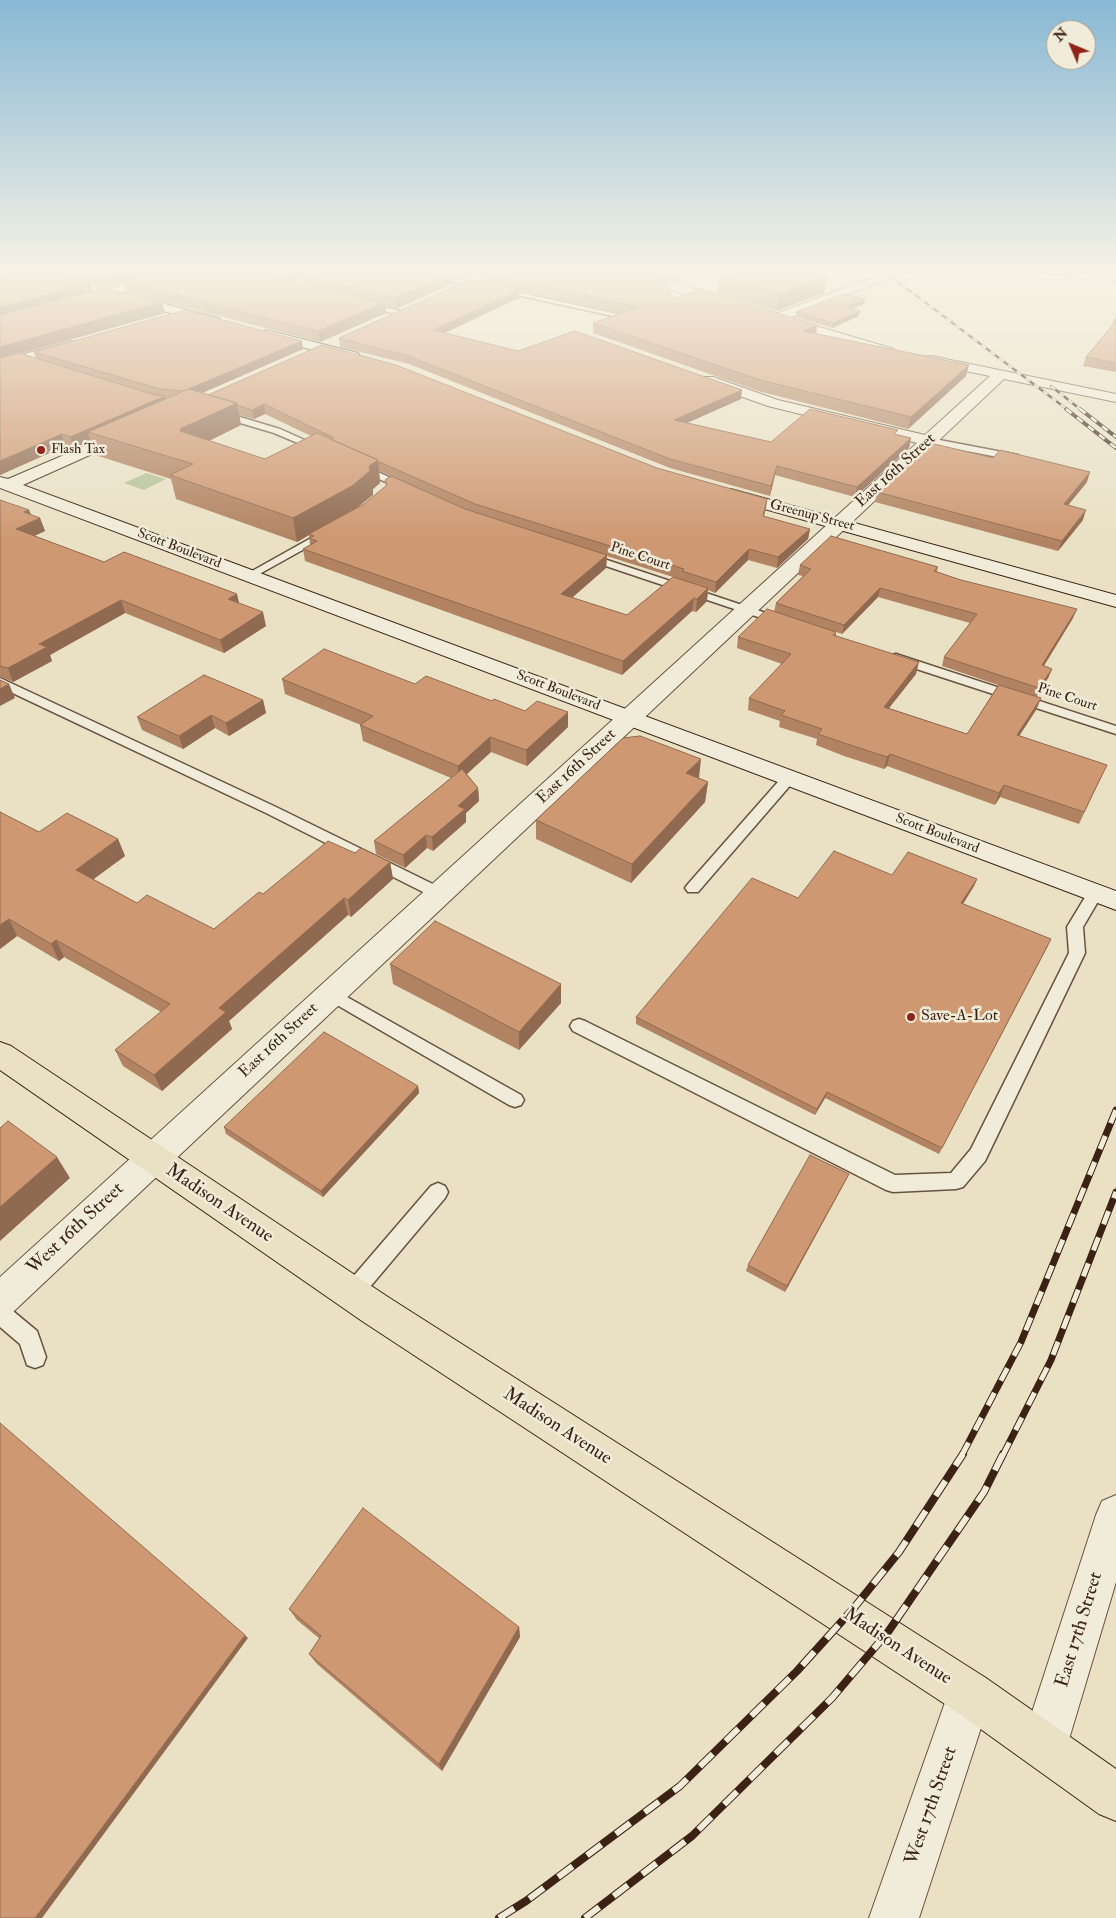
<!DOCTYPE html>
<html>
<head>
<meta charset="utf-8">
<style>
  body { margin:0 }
  #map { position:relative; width:1116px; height:1918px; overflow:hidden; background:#eae1c5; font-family:"IM FELL Double Pica",serif }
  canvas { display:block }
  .north { position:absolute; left:1046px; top:20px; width:50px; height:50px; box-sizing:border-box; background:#f1ecd9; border:1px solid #a89b8b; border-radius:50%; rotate:315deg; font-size:14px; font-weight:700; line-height:20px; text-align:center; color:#3b2215 }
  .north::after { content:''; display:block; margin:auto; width:18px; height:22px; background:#8f2418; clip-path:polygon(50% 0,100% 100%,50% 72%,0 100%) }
</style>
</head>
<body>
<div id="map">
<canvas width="1116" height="1918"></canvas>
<div class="north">N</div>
</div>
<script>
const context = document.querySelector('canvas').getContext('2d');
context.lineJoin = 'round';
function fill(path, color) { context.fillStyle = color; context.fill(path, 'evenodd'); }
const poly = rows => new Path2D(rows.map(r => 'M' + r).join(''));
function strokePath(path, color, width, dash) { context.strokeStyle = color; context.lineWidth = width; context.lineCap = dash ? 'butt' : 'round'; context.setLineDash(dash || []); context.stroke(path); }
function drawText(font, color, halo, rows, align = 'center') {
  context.font = font + ' "IM FELL Double Pica",serif'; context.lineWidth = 5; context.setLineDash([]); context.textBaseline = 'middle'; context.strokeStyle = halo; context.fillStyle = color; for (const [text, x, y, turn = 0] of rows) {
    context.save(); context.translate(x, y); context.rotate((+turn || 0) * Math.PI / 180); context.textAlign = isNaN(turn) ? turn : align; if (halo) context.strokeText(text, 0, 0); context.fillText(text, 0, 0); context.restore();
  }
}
fill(poly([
  [146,473,166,479,144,490,124,483]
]), '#b4c397');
const lane = poly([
  [411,272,425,272,617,314,613,316,411,272],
  [1095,272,1104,272,1116,277,1116,281,1095,275,1095,272],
  [362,303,401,311,405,313,401,315,365,307,362,303],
  [220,411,280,429,327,450,319,452,274,433,217,416,217,412,220,411],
  [929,438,1018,455,1023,458,1018,461,926,443,926,439,929,438],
  [360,464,409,486,411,488,403,490,357,469,357,465,360,464],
  [329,528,333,529,333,533,254,577,250,578,245,575,329,528],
  [586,553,787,620,789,622,783,625,779,624,582,558,581,556,586,553],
  [896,654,1116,726,1116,734,892,661,890,658,892,655,896,654],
  [0,678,276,807,445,890,448,894,445,898,440,899,435,898,266,813,0,687,0,678],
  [789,774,794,775,796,778,794,781,698,892,688,892,685,888,688,884,784,775,789,774],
  [1095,888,1100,889,1103,893,1083,927,1085,953,985,1161,963,1187,956,1189,893,1192,886,1190,573,1031,570,1026,573,1021,579,1019,585,1021,895,1175,951,1173,971,1149,1069,953,1067,927,1090,889,1095,888],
  [331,988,521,1095,524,1100,521,1105,515,1107,509,1105,325,998,323,994,325,990,331,988],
  [438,1183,445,1186,448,1192,445,1198,359,1300,352,1303,345,1300,342,1293,345,1286,431,1186,438,1183],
  [0,1303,7,1306,37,1331,46,1357,43,1365,35,1368,27,1365,20,1344,0,1327,0,1303]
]);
const street = poly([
  [154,272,172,272,112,296,108,297,102,293,154,272],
  [601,272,624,272,675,283,733,301,735,304,729,308,672,290,601,272],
  [888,272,906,272,789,318,894,349,896,352,894,355,884,355,778,323,771,318,773,315,888,272],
  [71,341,76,342,78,345,76,348,0,369,0,361,71,341],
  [931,356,1116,394,1116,402,1004,379,13,1312,0,1317,0,1277,917,443,768,406,703,383,701,380,703,377,713,377,778,400,925,435,990,376,926,363,924,360,926,357,931,356],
  [1116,1495,1116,1582,1067,1746,1060,1762,1044,1769,1028,1762,1021,1746,1096,1515,1102,1501,1116,1495],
  [970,1672,986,1678,992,1694,919,1918,869,1918,948,1694,954,1678,970,1672]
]);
const secondary = poly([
  [19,272,40,272,219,318,221,321,215,325,19,272],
  [485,272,501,272,448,298,440,298,438,295,485,272],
  [266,330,358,353,360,356,353,360,261,337,260,334,266,330],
  [127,428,135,433,132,436,23,485,1116,891,1116,910,0,488,0,477,8,479,127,428],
  [731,489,1116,595,1116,607,725,498,723,494,725,490,731,489]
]);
const primary = poly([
  [0,1042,11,1046,388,1297,986,1678,1116,1769,1116,1821,1099,1814,954,1710,362,1321,0,1070,0,1042]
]);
strokePath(lane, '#675241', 3);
strokePath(street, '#675241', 2);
strokePath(secondary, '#3b2215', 2);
strokePath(primary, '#3b2215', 2);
fill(lane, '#f1ecd9');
fill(street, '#f1ecd9');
fill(secondary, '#f1ecd9');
fill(primary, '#eae1c5');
const railFar3 = poly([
  [885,272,1068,410],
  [1051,386,1081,410]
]);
const railFar2 = poly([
  [1066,409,1116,448],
  [1080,409,1116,437]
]);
const railFar1 = poly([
  [962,1455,1021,1342,1116,1110],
  [1003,1455,1051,1360,1116,1192]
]);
const rail = poly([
  [499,1918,526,1901,680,1786,797,1671,853,1609,899,1552,963,1454],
  [585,1918,692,1836,832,1698,888,1632,984,1492,1003,1454]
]);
strokePath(railFar3, '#3b2215', 2.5);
strokePath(railFar2, '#3b2215', 4);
strokePath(railFar1, '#3b2215', 7);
strokePath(rail, '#3b2215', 8);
strokePath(railFar3, '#f1ecd9', 2, [5.5]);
strokePath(railFar2, '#f1ecd9', 2.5, [7]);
strokePath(railFar1, '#f1ecd9', 5, [14]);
strokePath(rail, '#f1ecd9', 6, [18]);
fill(poly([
  [0,272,90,283,92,291,165,313,20,354,36,359,34,352,303,349,202,393,208,395,657,468,767,499,764,516,810,529,808,539,777,568,748,560,715,593,708,590,707,601,696,612,692,611,622,675,305,561,303,549,310,545,309,535,297,542,176,499,171,479,95,455,90,441,74,449,65,446,0,475],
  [265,414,311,436,265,459,209,441,241,425,239,415,254,419],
  [379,471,391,476,385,480,386,486,364,504,357,508,373,495,373,489,380,483],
  [607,556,673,577,627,615,572,598,606,568],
  [49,272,479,272,464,279,453,276,454,283,396,309,385,306,386,313,320,342,126,292,124,282,110,288],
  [304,278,304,284,295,281],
  [690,272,674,281,646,275,673,299,816,334,966,376,908,429,758,391,593,333,593,323,620,314,519,291,519,298,445,333,518,351,741,399,687,423,771,442,897,435,911,438,909,448,855,497,775,475,770,496,670,468,409,364,340,347,339,338,482,282,482,273],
  [1041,272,1084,272,1069,279],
  [1109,272,1116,272,1116,276],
  [719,276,827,277,824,293,777,311,717,293],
  [864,304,852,309,859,316,832,328,796,317,796,312],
  [1116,318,1116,372,1083,366,1086,357,1112,325,1114,320],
  [993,458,1087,482,1068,505,1083,520,1058,551,875,502,877,492],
  [0,500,31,515,40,518,45,531,34,536,104,562,239,604,266,626,224,653,125,613,50,655,52,661,13,682,0,677],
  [800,565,938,567,937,572,1073,618,1044,666,1052,669,1048,678,1036,697,1041,698,1036,710,1019,736,1107,765,1079,824,1000,797,995,805,887,766,884,769,844,756,816,745,817,739,779,727,780,721,748,710,749,698,782,664,737,648,738,637,774,612,776,603,803,576,798,575],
  [878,597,970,623,944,657,942,666,998,685,967,734,889,708,916,674,836,636,836,632,842,634],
  [282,679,415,684,492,701,568,727,527,766,491,752,467,774,478,788,479,801,466,813,466,822,433,851,427,848,405,868,376,854,374,841,451,778,363,741,360,725,361,725,285,694],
  [263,700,266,713,229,736,215,728,183,749,142,730,137,717],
  [699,778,708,782,705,802,631,883,536,839,536,820],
  [0,812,39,832,118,839,125,856,93,879,137,903,214,929,263,894,355,853,390,862,393,879,351,917,348,915,229,1021,232,1029,162,1091,123,1066,115,1050,161,1012,64,957,59,961,17,936,0,949],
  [892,875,977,879,974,886,963,904,1048,946,939,1154,825,1098,815,1115,636,1024,636,1017,798,898],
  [390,964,561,984,561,1003,519,1050,393,984],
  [418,1086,419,1093,323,1197,226,1134,224,1127],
  [846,1180,785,1292,746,1271,748,1265],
  [289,1609,519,1627,520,1637,442,1771,317,1664,309,1654,320,1639,297,1620]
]), '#b18362');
fill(poly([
  [121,272,148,272,110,288,107,278],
  [291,272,318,272,303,276,304,278,291,283,289,273],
  [464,272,479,272,464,279],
  [675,272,690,272,674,281],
  [1071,272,1084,272,1069,279],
  [453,273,454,283,396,309,395,298],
  [827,277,824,293,777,311,779,294],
  [90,283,92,293,0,319,0,308],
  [519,290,519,298,433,338,433,330],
  [865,299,864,304,845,312,846,307],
  [162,302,165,313,0,359,0,347],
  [384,303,386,313,320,342,318,331],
  [860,311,859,316,832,328,833,323],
  [817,325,816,336,803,331],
  [302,341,303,349,186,400,184,391],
  [969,365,966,376,908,429,911,417],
  [742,390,741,399,673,429,674,420],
  [165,396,168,408,88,432,90,441,74,449,70,437],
  [237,403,241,425,188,451,180,431,180,429],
  [264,404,265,414,254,419,252,410],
  [62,434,65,446,0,475,0,461],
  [911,438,909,448,855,497,857,487],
  [378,460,380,483,373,489,373,495,355,509,309,534,309,535,297,542,293,518],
  [777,466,775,475,770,496,771,486],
  [1090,472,1087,482,1061,514,1064,504],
  [767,499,766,509,761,526,763,516],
  [29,510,34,521,40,518,45,531,21,542,16,529,24,512],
  [1086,510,1083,520,1058,551,1062,541],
  [810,529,808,539,777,568,778,557],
  [749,549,748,560,715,593,716,582],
  [607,555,606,568,561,607,561,594],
  [708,588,707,601,696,612,697,599],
  [880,588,878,597,842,634,844,625],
  [237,594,240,607,228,599],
  [694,598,692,611,622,675,623,661],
  [121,600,125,613,50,655,52,661,13,682,8,668,39,644],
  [1077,609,1073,618,1038,675,1042,665],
  [263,612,266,626,224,653,220,640],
  [919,662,916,674,881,718,884,707],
  [1052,669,1048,678,1035,698,1039,688],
  [9,684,15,698,0,706,0,688],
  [1041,698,1036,710,1012,747,1017,735],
  [263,700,266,713,229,736,226,723],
  [568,712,568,727,527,766,526,750],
  [211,715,215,728,183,749,179,736],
  [490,737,491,752,459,781,458,766],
  [890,754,887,766,884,769,887,757],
  [701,759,699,778,684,792,686,773],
  [708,782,705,802,631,883,632,864],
  [1004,785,1000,797,995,805,999,793],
  [478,788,479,801,466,813,466,822,433,851,432,837,458,806],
  [426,835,427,848,405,868,403,855],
  [118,839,125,856,83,887,76,870],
  [390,862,393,879,351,917,348,900],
  [977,879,974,886,959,910,961,903],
  [344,898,348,915,229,1021,232,1029,162,1091,154,1075,219,1008],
  [9,919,17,936,0,949,0,925],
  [56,940,64,957,59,961,51,944],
  [561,984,561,1003,519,1050,519,1032],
  [418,1086,419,1093,323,1197,321,1191],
  [827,1092,825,1098,815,1115,817,1109],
  [57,1157,70,1178,0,1241,0,1207],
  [849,1174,846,1180,785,1292,787,1286],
  [519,1627,520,1637,442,1771,439,1764],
  [245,1635,248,1638,42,1918,35,1918]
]), '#906a50');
const building = poly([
  [0,272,48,272,90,283,0,308,0,272],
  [85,272,121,272,107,278,85,272],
  [149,272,257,272,384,303,318,331,124,282,149,272],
  [313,272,449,272,453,273,395,298,303,276,313,272],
  [636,272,664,280,673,299,700,289,817,325,803,331,969,365,911,417,760,380,593,323,638,307,482,273,636,272],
  [730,272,811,272,827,277,779,294,719,276,730,272],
  [471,279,519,290,433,330,518,351,575,331,742,390,674,420,771,442,810,409,898,430,894,434,911,438,857,487,777,466,771,486,670,459,408,356,339,338,471,279],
  [104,288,162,302,0,347,0,315,104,288],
  [844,294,865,299,846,307,860,311,833,323,796,312,844,294],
  [185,310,302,341,184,391,160,389,34,352,185,310],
  [1116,318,1116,363,1086,357,1116,321,1114,320,1116,318],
  [322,345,396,365,657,468,767,499,763,516,810,529,778,557,749,549,716,582,682,571,684,569,475,504,377,461,378,460,332,440,334,438,264,404,252,410,237,405,237,403,208,395,322,345],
  [19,353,155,395,165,396,70,437,62,434,0,461,0,358,19,353],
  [189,389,237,403,180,429,184,430,180,431,265,459,317,433,378,460,369,466,370,471,352,486,293,518,170,475,193,464,88,432,189,389],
  [930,443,993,458,1000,450,1090,472,1064,504,1086,510,1062,541,877,492,930,443],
  [391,476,465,509,607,555,561,594,627,615,673,577,708,588,697,599,694,598,623,661,303,549,317,541,309,538,314,536,309,534,364,504,387,485,385,480,391,476],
  [0,500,29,510,24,512,40,518,16,529,104,562,124,552,237,594,228,599,263,612,220,640,121,600,39,644,47,647,8,668,0,666,0,500],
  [831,536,938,567,934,571,961,580,1077,609,1042,665,1052,669,1039,688,944,657,977,614,880,588,844,625,776,603,811,569,800,565,831,536],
  [767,609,836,632,833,635,919,662,884,707,967,734,999,685,1041,698,1017,735,1107,765,1084,812,1004,785,999,793,890,754,887,757,847,744,818,734,822,729,781,715,785,711,749,698,791,654,738,637,767,609],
  [324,649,415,684,426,676,492,701,494,699,525,711,537,701,568,712,526,750,490,737,458,766,360,725,373,716,282,679,324,649],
  [204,675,263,700,226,723,211,715,179,736,137,717,204,675],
  [0,680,9,684,0,689,0,680],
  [640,736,701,759,686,773,708,782,632,864,536,820,623,738,640,736],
  [462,769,478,788,458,806,465,809,432,837,426,835,403,855,374,841,462,769],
  [0,812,39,832,67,813,118,839,76,870,137,903,147,895,214,929,259,892,263,894,328,841,355,853,361,848,390,862,348,900,344,898,219,1008,226,1012,154,1075,115,1050,170,1004,56,940,51,944,9,919,0,925,0,812],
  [834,851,892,875,908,852,977,879,961,903,1051,939,942,1148,827,1092,817,1109,636,1017,752,878,798,898,834,851],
  [435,921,561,984,519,1032,390,964,435,921],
  [324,1032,418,1086,321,1191,224,1127,324,1032],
  [8,1121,57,1157,0,1207,0,1128,8,1121],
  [810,1155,849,1174,787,1286,748,1265,810,1155],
  [0,1423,245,1635,35,1918,0,1918,0,1423],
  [363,1508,519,1627,439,1764,309,1654,321,1636,289,1609,363,1508]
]);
fill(building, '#ce9872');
strokePath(building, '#906a50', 1);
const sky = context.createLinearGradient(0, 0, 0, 541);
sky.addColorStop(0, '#88b8d4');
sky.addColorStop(0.5, '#f6f2e5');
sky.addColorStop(1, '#f6f2e500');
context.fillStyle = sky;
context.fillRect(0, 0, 1116, 541);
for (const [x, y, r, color] of [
  [41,450,5,"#8f2418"],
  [911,1017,5,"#8f2418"]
]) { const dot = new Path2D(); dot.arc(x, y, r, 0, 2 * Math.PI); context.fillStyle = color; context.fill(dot); strokePath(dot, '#f1ecd9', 2); }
drawText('14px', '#3b2215', '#f1ecd9', [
  ["Flash Tax",51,450]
], 'left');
drawText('14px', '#3b2215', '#f1ecd9', [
  ["Greenup Street",812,516,15],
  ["Scott Boulevard",179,549,21],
  ["Pine Court",640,557,18],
  ["Scott Boulevard",558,691,21],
  ["Pine Court",1067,698,18],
  ["Scott Boulevard",937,834,21]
]);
drawText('16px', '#3b2215', '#f1ecd9', [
  ["East 16th Street",896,471,-42],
  ["East 16th Street",577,767,-43],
  ["East 16th Street",279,1041,-43]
]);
drawText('16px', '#3b2215', '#f1ecd9', [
  ["Save-A-Lot",921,1017]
], 'left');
drawText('19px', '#3b2215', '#f1ecd9', [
  ["Madison Avenue",219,1204,34],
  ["West 16th Street",76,1229,-43],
  ["Madison Avenue",557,1427,33],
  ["East 17th Street",1080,1630,-73],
  ["Madison Avenue",897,1647,33],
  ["West 17th Street",932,1806,-71]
]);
</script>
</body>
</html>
